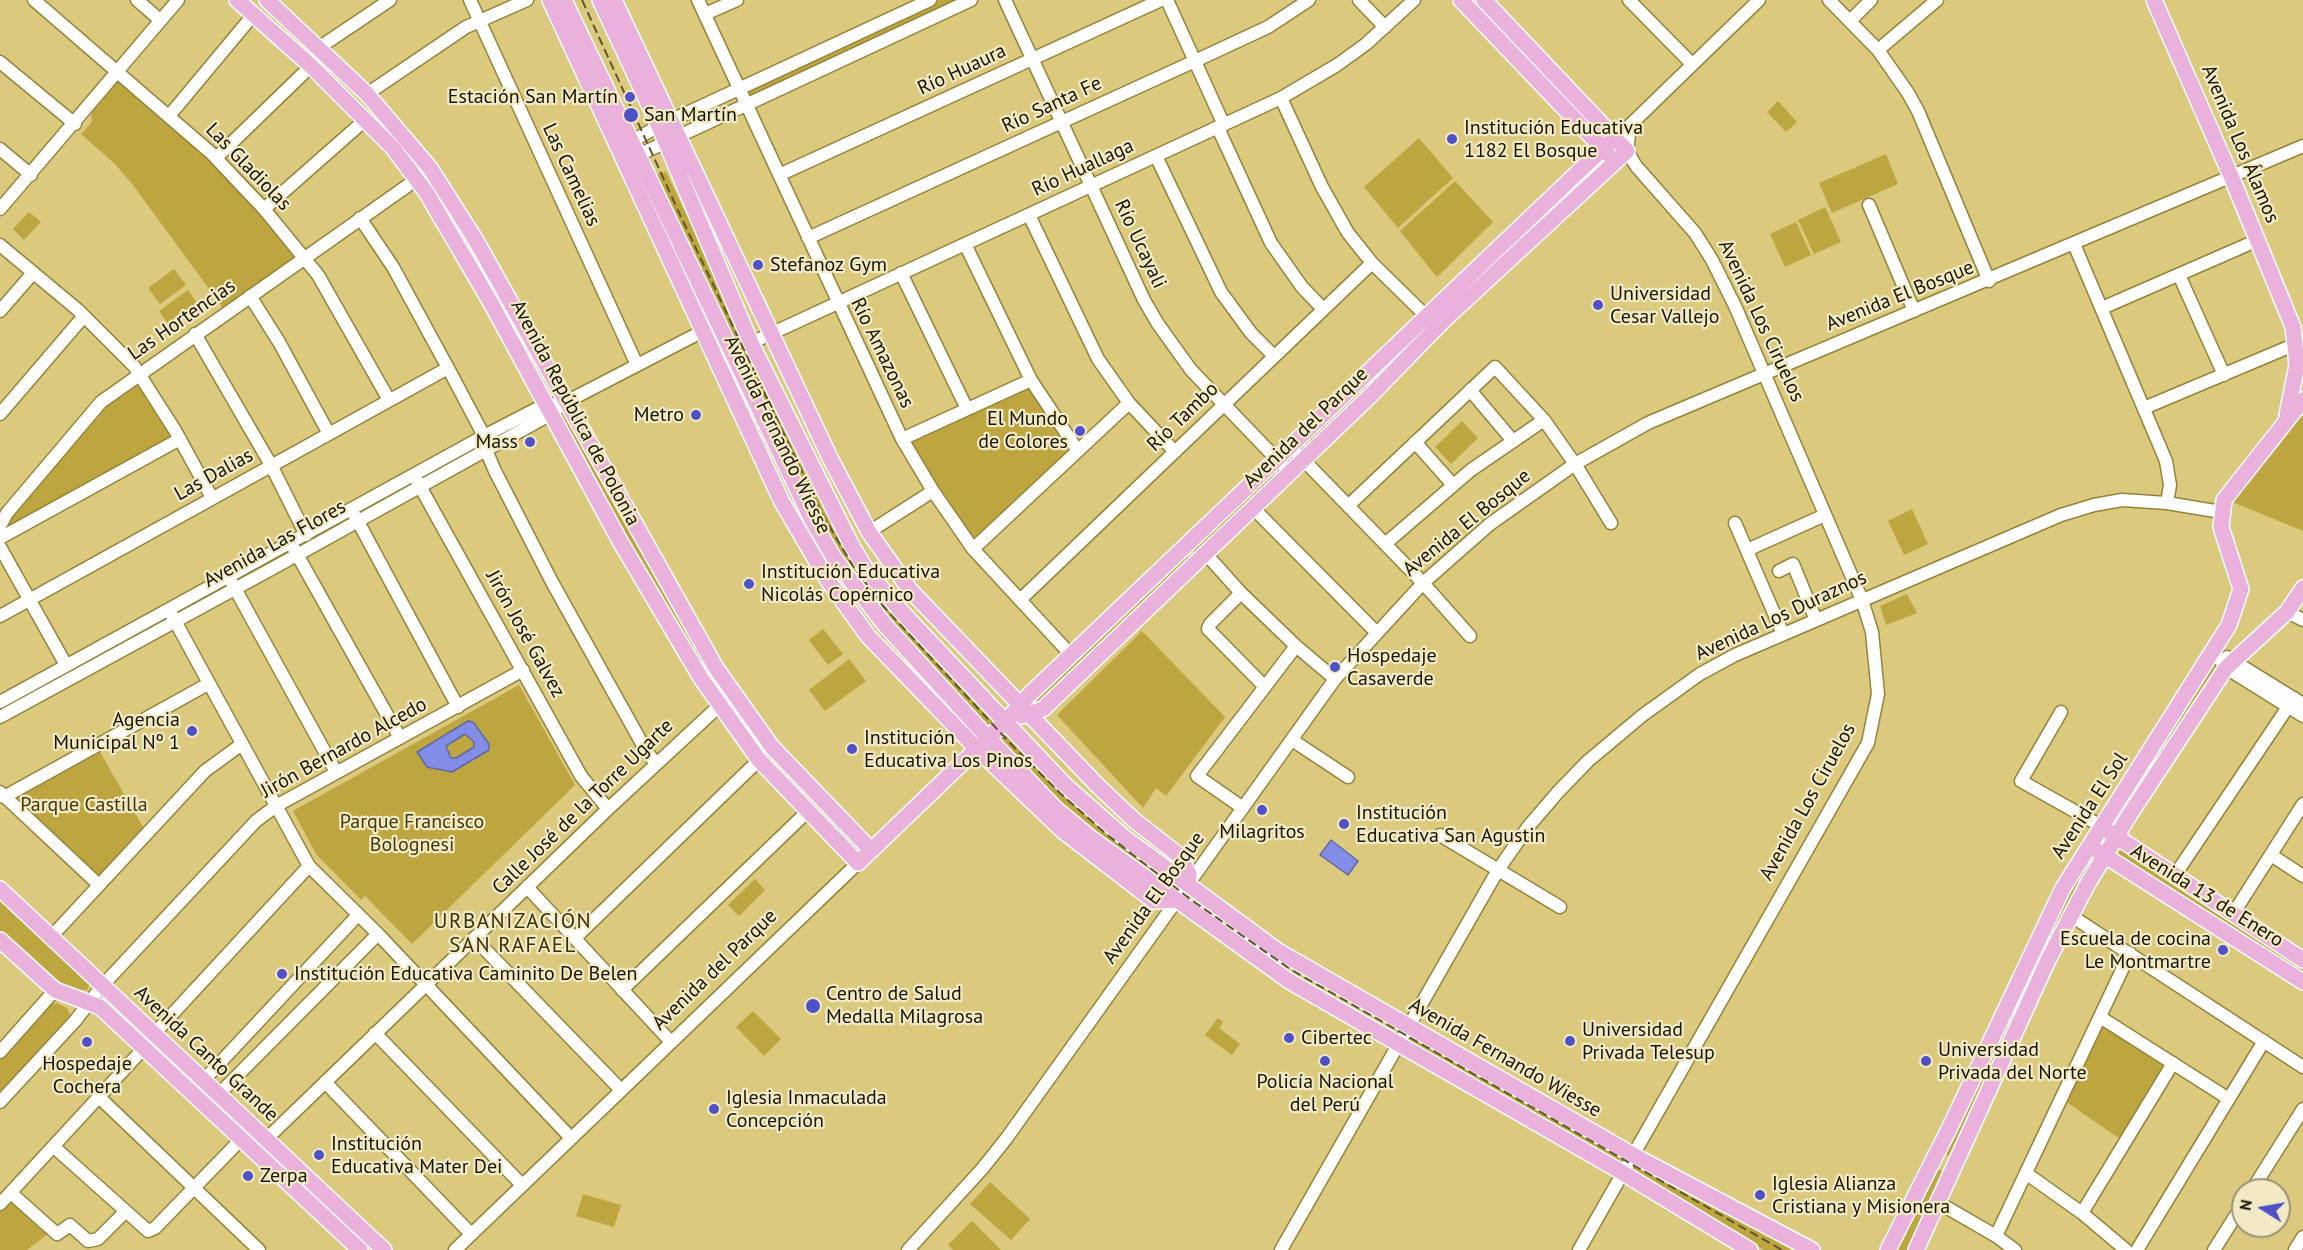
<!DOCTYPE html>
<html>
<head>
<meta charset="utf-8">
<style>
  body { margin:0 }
  #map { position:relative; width:2303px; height:1250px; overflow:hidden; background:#dbc97e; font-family:"PT Sans",sans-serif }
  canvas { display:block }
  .north { position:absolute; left:2231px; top:1178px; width:60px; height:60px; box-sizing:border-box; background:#f2eac5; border:2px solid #9b9476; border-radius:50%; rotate:281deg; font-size:16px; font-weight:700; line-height:24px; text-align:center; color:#191400 }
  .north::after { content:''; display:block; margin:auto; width:21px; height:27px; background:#4e51c7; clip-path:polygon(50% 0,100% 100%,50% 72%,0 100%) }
</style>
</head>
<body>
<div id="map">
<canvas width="2303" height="1250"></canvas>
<div class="north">N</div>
</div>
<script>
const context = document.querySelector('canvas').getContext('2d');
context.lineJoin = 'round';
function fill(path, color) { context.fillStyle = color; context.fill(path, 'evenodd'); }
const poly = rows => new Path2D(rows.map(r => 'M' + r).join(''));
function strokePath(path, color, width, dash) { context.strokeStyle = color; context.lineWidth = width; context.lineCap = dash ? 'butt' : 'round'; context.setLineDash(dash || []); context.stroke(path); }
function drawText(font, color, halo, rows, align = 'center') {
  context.font = font + ' "PT Sans",sans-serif'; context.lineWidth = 4.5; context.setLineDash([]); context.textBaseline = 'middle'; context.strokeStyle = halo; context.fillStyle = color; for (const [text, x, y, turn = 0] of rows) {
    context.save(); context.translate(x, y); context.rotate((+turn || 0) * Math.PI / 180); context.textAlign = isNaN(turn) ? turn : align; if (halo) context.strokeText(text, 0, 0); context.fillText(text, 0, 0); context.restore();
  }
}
fill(poly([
  [939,0,964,0,752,97,749,96,747,92,752,87],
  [117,76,212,162,266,217,299,256,223,308,133,185,115,164,81,134,92,122,91,108],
  [1778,101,1797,122,1786,132,1767,112],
  [1419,138,1453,178,1398,228,1364,187],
  [1886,154,1898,184,1832,213,1819,183],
  [666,172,754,355,742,360,656,178,659,173],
  [1455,181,1493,222,1437,277,1400,231],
  [1825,207,1841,242,1814,254,1798,220],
  [29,212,41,222,24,240,13,229],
  [1796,222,1811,255,1785,267,1770,234],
  [174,269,186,285,160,304,148,288],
  [188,290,199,306,170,327,159,311],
  [1441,312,1445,315,1309,447,1303,442],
  [760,366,870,584,864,590,837,556,747,372],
  [139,379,174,436,15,525,10,524,8,514,104,405],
  [1031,380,1078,451,973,549,902,439],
  [2303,406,2303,531,2230,501],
  [562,412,566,414,723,690,718,696,713,696,558,413],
  [1462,421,1478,438,1451,464,1435,447],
  [1273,472,1278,476,1196,554,1193,550],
  [1912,509,1928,544,1904,555,1888,521],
  [1187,556,1190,559,1041,705,1037,700],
  [874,589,998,721,986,730,868,595],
  [1907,594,1917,613,1886,625,1880,606],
  [823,629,843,654,828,665,809,640],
  [1142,631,1225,717,1166,796,1156,788,1143,808,1057,715],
  [849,659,866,681,825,711,809,690],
  [2214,664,2219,668,2117,824,2112,821,2209,665],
  [519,685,575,785,412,944,365,896,361,900,316,854,293,811],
  [734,701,862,848,858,853,759,750,725,705],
  [1003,728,1172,878,1166,885,1072,818,996,740],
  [100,752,144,829,100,876,15,796],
  [2123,848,2303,966,2303,977,2116,855],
  [2090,858,2094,863,1953,1155,1950,1157,1945,1154,2049,923],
  [755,879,765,890,739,916,728,905],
  [0,900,90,983,87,990,60,989,0,936],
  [57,1003,67,1008,71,1017,0,1096,0,1057,48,1005],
  [753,1011,781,1039,764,1056,736,1027],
  [1218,1018,1223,1022,1219,1028,1240,1044,1232,1055,1205,1035],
  [2104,1021,2168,1063,2120,1139,2065,1101],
  [1410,1035,1622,1157,1619,1162,1406,1041],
  [1633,1162,1636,1162,1792,1250,1764,1250,1631,1171],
  [1934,1168,1944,1171,1944,1174,1907,1250,1895,1250],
  [990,1182,1030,1219,1011,1240,970,1204],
  [583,1194,621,1205,614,1227,576,1216],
  [13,1197,49,1233,27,1250,0,1250,0,1210],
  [972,1221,1001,1250,953,1250,948,1245]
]), '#bda63f');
const water = poly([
  [468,721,473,722,489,744,489,750,452,772,427,767,417,752,468,721],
  [465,734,474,742,474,747,456,758,451,758,446,746,465,734],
  [1331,840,1358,861,1348,875,1320,855,1331,840]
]);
fill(water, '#818de7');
strokePath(water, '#6269a2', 1.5);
const minor = poly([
  [34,0,211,153,264,209,318,275,389,400],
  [137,0,160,20],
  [470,0,637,365],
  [698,0,902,439,933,491,973,549,1071,655],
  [1005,0,1144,300,1158,324,1191,370,1289,472],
  [1167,0,1224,125],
  [1359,0,1385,27],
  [1629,0,1692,64],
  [1829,0,1878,50,1908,93,1918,111,1989,281],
  [705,14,737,0],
  [1850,21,1871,0],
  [320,47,390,0],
  [1878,50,1937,0],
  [0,62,75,124],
  [367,94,466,27,527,0],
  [1281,98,1322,187,1348,233,1372,263,1426,316],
  [169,116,254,14],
  [1218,128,1271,243,1302,287,1323,309],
  [1625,130,1759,0],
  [625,145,659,126,930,0],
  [0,149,31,175],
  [1156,156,1221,292,1251,333,1274,356],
  [216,158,311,66],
  [632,158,971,0],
  [779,175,1161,0],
  [1869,205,1914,311],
  [0,209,178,0],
  [264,209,365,120],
  [1029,215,1098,359,1129,403,1175,452],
  [360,218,393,267,448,368,484,436,486,450,495,471,552,582,645,749,656,764],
  [808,238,1195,61,1268,27,1309,0],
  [965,244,1031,380,1078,451],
  [2074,244,2166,461,2170,485,2167,503],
  [0,245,78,310,134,366,176,432,212,498],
  [901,273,967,409],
  [2179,275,2224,375],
  [250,296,279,342,329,434],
  [2102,308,2258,240],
  [0,311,33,273],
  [195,334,271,465,306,535],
  [751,343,1281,98,1337,65,1366,44,1414,0],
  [1470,390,1513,441],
  [2144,408,2296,344],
  [0,414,84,316],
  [902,439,1031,380],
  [1415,442,1453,485],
  [1290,446,1423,583,1470,636],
  [417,481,581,776,608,809],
  [1348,506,1495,367,1544,420,1575,464,1611,523],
  [1253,508,1376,632],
  [355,516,458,707],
  [1735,523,1783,634],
  [0,526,7,513,101,402,417,179],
  [869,532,933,491],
  [0,538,180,439],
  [1385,544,1471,470,1544,420],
  [0,547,66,665],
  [294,549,400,738],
  [973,549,1129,403],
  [1747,550,1825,515],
  [1206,554,1241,593,1296,646,1335,679],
  [1779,571,1793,564,1816,620],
  [232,583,336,772],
  [1241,593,1210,624,1208,629,1264,686],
  [1020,600,1372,263],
  [169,610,309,866,378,934,571,1138],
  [2287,612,2303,620],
  [0,616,448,368],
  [2214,652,2226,668,2303,716],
  [2227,657,2303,704],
  [0,702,484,436,546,404,552,404],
  [2061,712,2021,781,2101,826],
  [0,717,297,555,551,414,566,402,703,331],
  [1292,740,1348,777],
  [0,792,99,885],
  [4,797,208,684],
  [1243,808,1197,776,1296,646],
  [1440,835,1560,907],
  [2271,855,2303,876],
  [2175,875,2294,698],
  [527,887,671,1042],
  [2233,914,2303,804],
  [2070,915,2303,1067],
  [51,937,205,771,242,744],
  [576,937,759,760],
  [474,938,621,1090],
  [622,990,808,811],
  [2100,1017,2229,1099],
  [375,1033,522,1185],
  [154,1034,309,866],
  [0,1052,55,990],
  [203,1081,358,915],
  [325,1082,471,1234],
  [218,1095,378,934],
  [100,1098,259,1250],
  [0,1102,75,1021,102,986,256,821,276,806,523,670],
  [54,1147,148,1231,155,1228,253,1127],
  [254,1151,608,809,733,693],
  [2027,1174,2082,1213,2126,1250],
  [2252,1190,2303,1109],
  [11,1193,57,1234,70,1225,88,1241,98,1239,125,1212],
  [1939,1203,1996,1236,2015,1250],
  [0,1204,144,1048],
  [2082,1213,2173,1063],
  [1996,1236,2130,953],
  [455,1250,858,863],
  [908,1250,982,1169,1006,1139,1335,679,1423,583,1490,524,1575,464,1648,423,2303,146],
  [1281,1250,1498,870,1528,827,1558,792,1588,761,1643,715,1700,674,1735,655,2061,515,2094,505,2122,500,2167,503,2221,512],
  [1579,1250,1868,743,1878,694,1872,632,1862,600,1735,306,1712,260,1695,233,1636,166,1627,151,1630,126],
  [2137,1250,2264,1041],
  [2214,1250,2243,1204],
  [2295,1250,2303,1237]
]);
const major = poly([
  [237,0,311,66,393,148,426,192,491,303,621,543,701,678,759,760,858,863,1006,721,1029,695,1615,137],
  [267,0,367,94,430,168,475,239,716,668,772,747,871,850],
  [550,0,782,502,827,579,868,636,977,749,1063,831,1154,901,1175,900],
  [564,0,812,520,834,558,884,624,988,738,1056,809,1091,838,1289,981,1618,1170,1750,1250],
  [600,0,659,126,751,343,852,546,865,568,900,610,1064,784,1125,838,1278,951,1633,1155,1812,1250],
  [614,0,831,460,869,532,910,590,1098,786,1135,821,1180,856,1189,874,1188,885],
  [1461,0,1608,154],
  [2154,0,2231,176,2293,327,2297,365,2287,415],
  [1022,716,1043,709,1371,395,1443,321,1627,151,1484,0],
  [2108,831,2303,960],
  [2096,850,2303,982],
  [0,889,384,1250],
  [0,940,55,990,100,1007,360,1250],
  [1888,1250,1950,1127,2063,888,2229,625,2241,589,2221,527,2224,500,2303,400],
  [1916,1250,2048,960,2087,885,2130,814,2226,668,2287,612,2303,588]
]);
strokePath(minor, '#948438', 15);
strokePath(major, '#fff', 18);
strokePath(minor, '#fff', 12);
strokePath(major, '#ebb1dd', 15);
strokePath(poly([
  [582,0,681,217,821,512,853,566,883,606,1010,743,1060,793,1105,833,1190,899,1290,969,1782,1250]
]), '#5f562e', 2, [9, 4.5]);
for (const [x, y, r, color] of [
  [630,97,6,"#4e51c7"],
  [631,115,8,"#4e51c7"],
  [1452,139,6,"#4e51c7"],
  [758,265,6,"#4e51c7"],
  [1598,305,6,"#4e51c7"],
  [696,415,6,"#4e51c7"],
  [1080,431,6,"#4e51c7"],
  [530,442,6,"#4e51c7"],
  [749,584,6,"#4e51c7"],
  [1335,667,6,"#4e51c7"],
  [192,731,6,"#4e51c7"],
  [852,749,6,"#4e51c7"],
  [1262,810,6,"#4e51c7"],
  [1344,824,6,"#4e51c7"],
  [2223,950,6,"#4e51c7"],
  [282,974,6,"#4e51c7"],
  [813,1006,8,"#4e51c7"],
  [1289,1038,6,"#4e51c7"],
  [1570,1041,6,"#4e51c7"],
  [87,1042,6,"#4e51c7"],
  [1325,1061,6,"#4e51c7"],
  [1926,1061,6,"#4e51c7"],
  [714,1109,6,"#4e51c7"],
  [319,1155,6,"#4e51c7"],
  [248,1176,6,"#4e51c7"],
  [1760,1195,6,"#4e51c7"]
]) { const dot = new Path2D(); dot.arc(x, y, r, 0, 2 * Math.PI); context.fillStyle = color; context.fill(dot); strokePath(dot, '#f2eac5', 2); }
drawText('20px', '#191400', '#f2eac5', [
  ["Río Huaura",962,70,-25],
  ["Río Santa Fe",1052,105,-25],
  ["Avenida Los Álamos",2240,144,67],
  ["Las Gladiolas",248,167,46],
  ["Río Huallaga",1083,168,-25],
  ["Las Camelias",571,175,65],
  ["Río Ucayali",1140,244,65],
  ["Avenida El Bosque",1900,296,-22],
  ["Las Hortencias",182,320,-35],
  ["Avenida Los Ciruelos",1761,321,65],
  ["Río Amazonas",882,353,64],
  ["Avenida República de Polonia",575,413,62],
  ["Río Tambo",1183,417,-44],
  ["Avenida del Parque",1306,428,-44],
  ["Avenida Fernando Wiesse",777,435,64],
  ["Las Dalias",214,475,-29],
  ["Avenida El Bosque",1467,523,-39],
  ["Avenida Las Flores",275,544,-29],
  ["Avenida Los Duraznos",1781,616,-25],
  ["Jirón José Galvez",525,634,61],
  ["Jirón Bernardo Alcedo",344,748,-29],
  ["Avenida Los Ciruelos",1808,802,-61],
  ["Avenida El Sol",2090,806,-57],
  ["Calle José de la Torre Ugarte",583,807,-44],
  ["Avenida 13 de Enero",2207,896,32],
  ["Avenida El Bosque",1154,898,-54],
  ["Avenida del Parque",715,970,-44],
  ["Avenida Canto Grande",206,1054,43],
  ["Avenida Fernando Wiesse",1505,1058,30]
]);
drawText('20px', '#191400', '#f2eac5', [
  ["Estación San Martín",618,97,"right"],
  ["San Martín",644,115],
  ["Institución Educativa",1464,128],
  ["1182 El Bosque",1464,151],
  ["Stefanoz Gym",770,265],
  ["Universidad",1610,294],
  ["Cesar Vallejo",1610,317],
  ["Metro",684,415,"right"],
  ["El Mundo",1068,419,"right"],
  ["de Colores",1068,442,"right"],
  ["Mass",518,442,"right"],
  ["Institución Educativa",761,572],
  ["Nicolás Copérnico",761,595],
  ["Hospedaje",1347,656],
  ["Casaverde",1347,679],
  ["Agencia",180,720,"right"],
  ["Municipal Nº 1",180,743,"right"],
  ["Institución",864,738],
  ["Educativa Los Pinos",864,761],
  ["Institución",1356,813],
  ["Educativa San Agustin",1356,836],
  ["Milagritos",1262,832,"center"],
  ["Escuela de cocina",2211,939,"right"],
  ["Le Montmartre",2211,962,"right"],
  ["Institución Educativa Caminito De Belen",294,974],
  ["Centro de Salud",826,994],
  ["Medalla Milagrosa",826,1017],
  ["Universidad",1582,1030],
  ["Privada Telesup",1582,1053],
  ["Cibertec",1301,1038],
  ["Universidad",1938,1050],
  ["Privada del Norte",1938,1073],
  ["Hospedaje",87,1064,"center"],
  ["Cochera",87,1087,"center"],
  ["Policía Nacional",1325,1082,"center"],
  ["del Perú",1325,1105,"center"],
  ["Iglesia Inmaculada",726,1098],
  ["Concepción",726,1121],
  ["Institución",331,1144],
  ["Educativa Mater Dei",331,1167],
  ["Zerpa",260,1176],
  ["Iglesia Alianza",1772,1184],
  ["Cristiana y Misionera",1772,1207]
], 'left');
drawText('20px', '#423706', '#f2eac5', [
  ["Parque Castilla",84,805],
  ["Parque Francisco",412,822],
  ["Bolognesi",412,845]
]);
context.letterSpacing = '1.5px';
drawText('21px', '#3a3107', '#f2eac5', [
  ["URBANIZACIÓN",513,922],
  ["SAN RAFAEL",513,946]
]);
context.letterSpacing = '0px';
</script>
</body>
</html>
